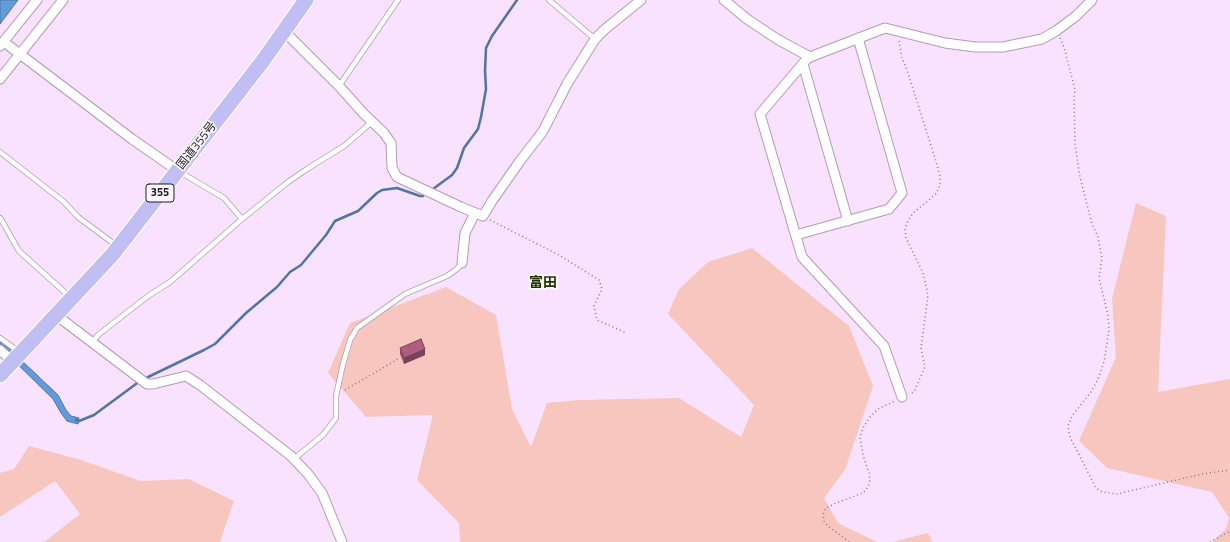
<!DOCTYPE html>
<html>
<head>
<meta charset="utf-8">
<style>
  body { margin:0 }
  canvas { display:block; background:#f9e2fd }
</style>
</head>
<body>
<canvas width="1230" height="542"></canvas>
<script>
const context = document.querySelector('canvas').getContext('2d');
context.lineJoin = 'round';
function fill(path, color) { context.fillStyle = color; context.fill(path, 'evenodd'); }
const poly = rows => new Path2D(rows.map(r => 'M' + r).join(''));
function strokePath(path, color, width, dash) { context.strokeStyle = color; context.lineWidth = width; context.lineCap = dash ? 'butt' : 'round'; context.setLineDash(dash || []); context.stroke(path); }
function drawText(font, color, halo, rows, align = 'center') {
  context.font = font + ' "Titillium Web","Noto Sans JP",sans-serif'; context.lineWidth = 3.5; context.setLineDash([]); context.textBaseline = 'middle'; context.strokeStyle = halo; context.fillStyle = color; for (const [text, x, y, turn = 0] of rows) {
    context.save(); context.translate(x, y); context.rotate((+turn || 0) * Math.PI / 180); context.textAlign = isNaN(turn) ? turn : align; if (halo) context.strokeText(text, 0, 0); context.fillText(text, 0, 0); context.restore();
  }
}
fill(poly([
  [1136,203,1166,216,1158,392,1230,379,1230,542,1212,542,1226,529,1229,518,1212,492,1107,468,1079,441,1116,357,1112,299],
  [752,248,849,326,873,386,845,470,824,498,838,523,877,542,460,542,459,523,417,480,433,415,366,417,328,373,350,323,446,287,496,315,512,409,531,447,547,403,579,400,679,398,741,437,754,405,668,314,679,289,708,262],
  [29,446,78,459,141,481,189,479,234,501,220,542,44,542,80,514,55,481,0,517,0,473,14,469],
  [928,533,933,542,892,542]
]), '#f7c7bf');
const water = poly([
  [0,0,18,0,0,24,0,0],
  [0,340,58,395,66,410,71,416,79,418,78,424,67,421,61,413,53,399,0,347,0,340]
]);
fill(water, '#639bda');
strokePath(water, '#5074a3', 1);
strokePath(poly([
  [433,189,452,175,457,168,464,148,478,129,481,117,486,89,485,71,486,48,492,36,517,0],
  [144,379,204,350,215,344,246,313,277,287,290,272,301,265,326,235,335,221,358,211,377,193,382,190,397,188,420,196,423,196],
  [76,420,79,421,94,415,140,381]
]), '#5074a3', 2.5);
const service = poly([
  [549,0,595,39],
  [339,86,398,0],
  [0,152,64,202,78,217,117,246],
  [180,172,224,198,242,219],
  [0,218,2,221,19,251,70,297],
  [0,338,18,351],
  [92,342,98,335,148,296,170,282,242,219,288,182,307,169,344,146,373,121],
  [294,459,323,435,336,418,336,396,343,364,350,340,357,328,405,294,447,276,457,269,462,263]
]);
const minor = poly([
  [724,0,747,19,777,39,810,57],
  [285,32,339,86,364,114,384,133,391,143,392,168,397,177,461,207,483,216,492,201,520,161,543,131,567,84,595,39,604,30,641,0],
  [4,42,132,139,178,171],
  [0,46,37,0],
  [803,64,848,221],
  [0,79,63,0],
  [796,235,889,209,902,193,858,38],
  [462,263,465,233,475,213],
  [56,315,147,384,153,384,186,376,200,385,291,456,308,474,322,493,342,542],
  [0,350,12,361],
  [902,397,884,346,802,257,760,114,806,60,810,57,885,28,945,43,975,47,1003,47,1042,39,1056,31,1076,16,1092,0]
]);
const trunk = poly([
  [0,375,112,255,262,62,306,0]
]);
strokePath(service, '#b19bb5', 6);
strokePath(minor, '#b19bb5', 11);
strokePath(trunk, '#fff', 17);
strokePath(poly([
  [1060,38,1064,47,1075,90,1074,99,1075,144,1080,177,1092,224,1098,237,1102,258,1099,278,1108,315,1109,330,1104,362,1098,379,1091,392,1072,416,1068,426,1070,437,1096,488,1102,492,1117,494,1202,474,1230,470],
  [899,41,902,58,907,70,935,158,940,176,940,185,936,194,913,213,908,221,905,229,906,238,923,273,928,295,921,348,925,367,914,392,911,393],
  [490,220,559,255,599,280,602,289,594,306,597,320,627,333],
  [345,390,398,359],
  [849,542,828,526,824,521,823,515,826,508,836,503,863,493,868,487,870,480,869,473,863,455,860,437,864,426,870,417,878,409,895,401],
  [1210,542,1230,531]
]), '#867788', 1.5, [1, 3]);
strokePath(service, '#fff', 4.5);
strokePath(minor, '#fff', 9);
strokePath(trunk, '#c0bef3', 15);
fill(poly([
  [400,348,425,355,404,364,400,354]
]), '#96516e');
fill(poly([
  [425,349,425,355,404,364,404,358]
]), '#7a425a');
const building = poly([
  [421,339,425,349,404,358,400,348,421,339]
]);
fill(building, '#af5e80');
strokePath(building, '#7a425a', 1);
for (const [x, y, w] of [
  [160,193,28]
]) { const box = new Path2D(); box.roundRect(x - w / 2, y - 9, w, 18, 3); context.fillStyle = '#fbf6fc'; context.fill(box); strokePath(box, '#221a23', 1); }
drawText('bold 11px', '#221a23', null, [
  ["355",160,193]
]);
drawText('12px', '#221a23', '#fbf6fc', [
  ["国道355号",197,146,-52]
]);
drawText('bold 14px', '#1d3300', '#fbf6fc', [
  ["富田",543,284]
]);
</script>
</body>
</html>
